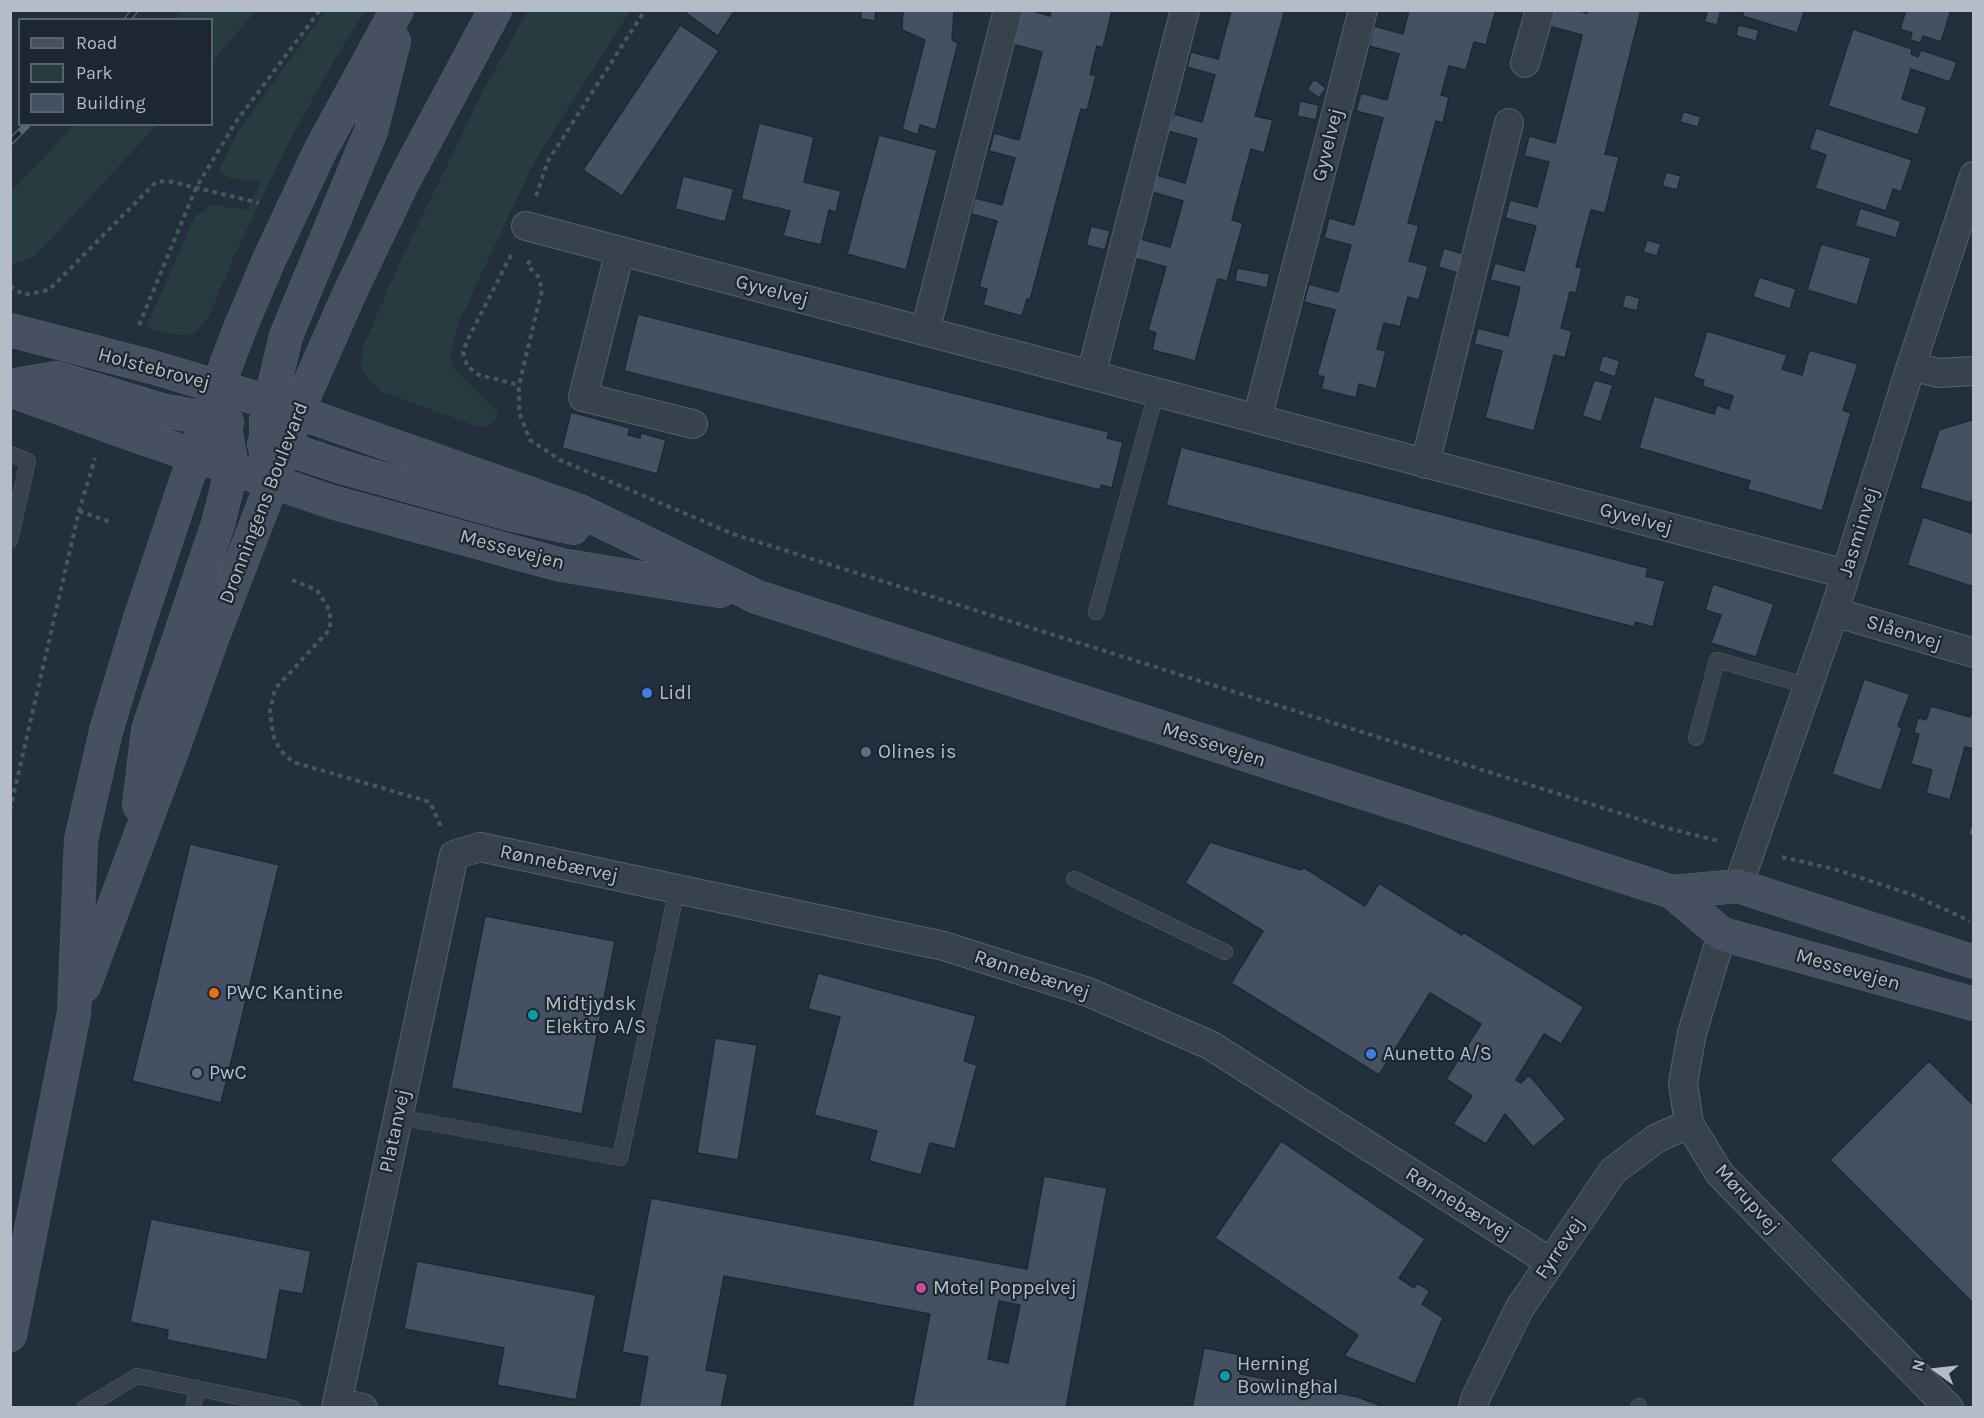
<!DOCTYPE html>
<html>
<head>
<meta charset="utf-8">
<style>
  body { margin:0 }
  #map { position:relative; width:1984px; height:1418px; overflow:hidden; background:#242f3e; font-family:Karla,sans-serif }
  canvas { display:block }
  .frame { position:absolute; inset:0; border:12px solid #b4bcc9; pointer-events:none }
  .legend { position:absolute; left:18px; top:18px; width:195px; height:108px; box-sizing:border-box; background:#1d2633; border:2px solid #59626f; margin:0; padding:8px 10px; list-style:none; font-size:18px; color:#b4bcc9 }
  .legend li { display:flex; align-items:center; gap:12px; height:30px }
  .legend b { width:30px; border:2px solid #59626f }
  .north { position:absolute; left:1906px; top:1340px; width:60px; height:60px; -webkit-text-stroke:4px #1d2633; paint-order:stroke; rotate:285deg; font-size:16px; font-weight:700; line-height:24px; text-align:center; color:#b4bcc9 }
  .north::after { content:''; display:block; margin:auto; width:21px; height:27px; background:#b4bcc9; clip-path:polygon(50% 0,100% 100%,50% 72%,0 100%) }
</style>
</head>
<body>
<div id="map">
<canvas width="1984" height="1418"></canvas>
<div class="frame"></div>
<ul class="legend">
<li><b style="height:8px;background:#465061"></b>Road</li>
<li><b style="height:16px;background:#263c3f"></b>Park</li>
<li><b style="height:16px;background:#455162"></b>Building</li>
</ul>
<div class="north">N</div>
</div>
<script>
const context = document.querySelector('canvas').getContext('2d');
context.lineJoin = 'round';
function fill(path, color) { context.fillStyle = color; context.fill(path, 'evenodd'); }
const poly = rows => new Path2D(rows.map(r => 'M' + r).join(''));
function strokePath(path, color, width, dash) { context.strokeStyle = color; context.lineWidth = width; context.lineCap = dash ? 'butt' : 'round'; context.setLineDash(dash || []); context.stroke(path); }
function drawText(font, color, halo, rows, align = 'center') {
  context.font = font + ' Karla,sans-serif'; context.lineWidth = 4.5; context.setLineDash([]); context.textBaseline = 'middle'; context.strokeStyle = halo; context.fillStyle = color; for (const [text, x, y, turn = 0] of rows) {
    context.save(); context.translate(x, y); context.rotate((+turn || 0) * Math.PI / 180); context.textAlign = isNaN(turn) ? turn : align; if (halo) context.strokeText(text, 0, 0); context.fillText(text, 0, 0); context.restore();
  }
}
fill(poly([
  [182,10,256,10,256,11,212,61,212,20,173,19],
  [325,11,365,11,333,62,287,146,236,252,208,318,196,332,187,335,169,334,146,327,195,216,212,205,248,210,261,181,228,178,220,169,237,133],
  [528,11,630,11,534,162,459,322,450,357,453,368,498,413,497,420,488,427,479,427,383,392,367,379,361,366,363,347,398,266,485,87],
  [75,125,157,125,36,255,11,266,11,192]
]), '#263c3f');
const building = poly([
  [682,10,735,10,718,36,682,10],
  [861,10,876,10,875,21,861,19,861,10],
  [903,10,954,10,952,40,958,43,936,130,920,125,918,135,902,129,925,40,902,30,903,10],
  [1021,10,1029,10,1050,16,1051,10,1112,11,1103,48,1097,46,1090,74,1096,76,1087,110,1081,109,1030,300,1027,299,1022,316,983,305,987,289,979,287,997,221,971,214,975,198,1002,205,1015,158,989,151,994,133,1019,140,1042,52,1012,44,1021,10],
  [1228,10,1285,10,1255,116,1273,120,1264,153,1251,149,1232,220,1243,223,1227,281,1218,279,1195,361,1152,350,1156,333,1148,330,1166,267,1134,258,1140,239,1170,247,1183,201,1152,192,1156,175,1185,183,1197,139,1168,131,1174,114,1202,122,1215,75,1187,67,1191,52,1218,59,1231,11,1228,10],
  [1409,10,1496,10,1486,45,1474,42,1466,70,1449,66,1441,95,1449,97,1443,123,1436,121,1408,223,1419,225,1409,261,1428,266,1419,300,1408,297,1400,327,1384,323,1377,349,1386,351,1376,389,1359,384,1356,398,1321,389,1324,377,1317,375,1335,310,1304,302,1309,284,1338,292,1351,245,1324,238,1329,218,1354,225,1383,118,1356,111,1361,93,1387,100,1399,54,1369,46,1374,26,1403,34,1409,10],
  [1547,10,1575,10,1587,13,1588,10,1641,10,1605,154,1619,157,1605,213,1591,210,1576,267,1582,268,1576,293,1570,292,1561,328,1572,331,1565,358,1554,355,1534,431,1485,418,1502,351,1474,344,1478,328,1508,336,1520,287,1490,280,1495,263,1524,271,1536,226,1505,218,1510,200,1537,207,1549,162,1524,156,1529,136,1555,143,1582,35,1544,25,1547,10],
  [1708,10,1721,10,1717,25,1704,22,1708,10],
  [1744,10,1801,10,1804,12,1797,33,1743,16,1744,10],
  [1906,10,1951,10,1941,42,1923,36,1921,43,1910,40,1912,33,1900,29,1906,10],
  [680,25,719,51,622,196,583,170,680,25],
  [1738,25,1759,30,1756,41,1736,36,1738,25],
  [1853,29,1912,49,1911,54,1918,57,1921,50,1957,62,1950,82,1911,69,1902,99,1927,107,1918,135,1828,106,1853,29],
  [1314,79,1326,88,1319,98,1307,89,1314,79],
  [1300,101,1319,105,1316,120,1297,116,1300,101],
  [1683,111,1701,117,1698,127,1680,122,1683,111],
  [759,123,814,137,804,182,841,191,836,212,829,210,821,245,783,236,790,211,741,199,759,123],
  [1816,128,1912,160,1901,192,1893,189,1886,211,1815,188,1826,155,1809,149,1816,128],
  [879,135,937,150,906,270,847,254,879,135],
  [1666,172,1681,176,1677,190,1662,186,1666,172],
  [683,176,734,189,725,222,675,209,683,176],
  [1860,208,1901,221,1896,238,1855,226,1860,208],
  [1091,226,1110,231,1105,250,1086,245,1091,226],
  [1647,240,1661,244,1657,256,1643,252,1647,240],
  [1821,244,1871,258,1857,305,1807,290,1821,244],
  [1444,248,1463,254,1458,273,1438,267,1444,248],
  [1237,268,1270,274,1267,288,1235,281,1237,268],
  [1759,277,1796,289,1790,309,1753,297,1759,277],
  [1625,294,1640,298,1637,311,1622,307,1625,294],
  [638,314,1109,432,1107,438,1123,442,1112,488,1101,485,1100,490,624,371,638,314],
  [1707,331,1787,355,1782,369,1802,375,1809,350,1858,364,1843,410,1851,413,1822,511,1747,489,1750,481,1639,448,1654,396,1714,414,1717,405,1729,409,1733,396,1702,386,1704,380,1693,377,1707,331],
  [1603,355,1620,361,1615,377,1598,371,1603,355],
  [1594,380,1613,385,1601,422,1582,416,1594,380],
  [571,412,630,428,628,435,640,438,641,433,666,440,657,474,562,448,571,412],
  [1974,419,1974,496,1971,503,1920,488,1939,430,1974,419],
  [1181,447,1648,568,1646,576,1665,581,1653,627,1635,622,1634,627,1166,505,1181,447],
  [1923,517,1974,534,1974,587,1907,565,1923,517],
  [1713,584,1774,604,1756,657,1711,643,1721,615,1705,610,1713,584],
  [1864,679,1910,694,1898,726,1902,728,1881,791,1832,774,1864,679],
  [1974,705,1974,749,1965,747,1950,800,1926,793,1932,770,1911,764,1919,734,1914,733,1918,717,1926,720,1931,706,1970,717,1974,705],
  [1974,815,1974,836,1968,835,1974,815],
  [1210,842,1301,870,1303,867,1365,906,1379,883,1462,935,1463,932,1584,1007,1561,1044,1544,1034,1516,1080,1521,1083,1529,1075,1566,1119,1533,1147,1505,1114,1486,1144,1453,1124,1472,1096,1446,1079,1481,1024,1430,993,1379,1075,1231,983,1263,931,1185,883,1210,842],
  [190,844,279,865,221,1103,132,1081,190,844],
  [485,916,615,941,582,1114,451,1088,485,916],
  [818,973,976,1016,964,1061,977,1065,955,1149,930,1143,921,1175,869,1161,877,1131,814,1115,840,1017,808,1009,818,973],
  [715,1038,757,1045,738,1160,697,1153,715,1038],
  [1929,1061,1974,1106,1974,1304,1830,1160,1929,1061],
  [1281,1141,1425,1239,1399,1278,1414,1288,1417,1283,1430,1291,1422,1304,1443,1318,1415,1384,1344,1356,1358,1335,1215,1238,1281,1141],
  [1044,1176,1107,1188,1066,1408,912,1408,930,1314,724,1276,706,1370,728,1374,721,1408,639,1408,648,1357,622,1352,651,1198,1027,1269,1044,1176],
  [999,1301,1020,1305,1008,1363,988,1359,999,1301],
  [151,1219,311,1251,303,1294,280,1290,267,1360,167,1340,168,1330,130,1322,151,1219],
  [417,1261,596,1295,576,1400,497,1385,504,1348,404,1329,417,1261],
  [1204,1348,1243,1355,1240,1374,1312,1388,1314,1378,1340,1383,1338,1393,1358,1397,1387,1408,1192,1408,1204,1348]
]);
fill(building, '#455162');
strokePath(building, '#1f2835', 1.5);
const service = poly([
  [10,454,28,461,10,540],
  [1096,612,1156,393],
  [1696,738,1717,660,1808,686],
  [1074,879,1225,952],
  [398,1117,620,1158,677,889],
  [84,1408,137,1376,293,1408],
  [193,1408,197,1388],
  [1639,1408,1639,1406]
]);
const minor = poly([
  [1525,63,1540,10],
  [526,226,1846,574],
  [620,251,583,397,693,424],
  [925,331,1008,10],
  [1911,366,1938,373,1974,371],
  [1091,375,1185,10],
  [1257,419,1363,10],
  [1425,464,1509,123],
  [1834,612,1974,653],
  [1738,886,1834,612,1911,366,1974,176],
  [1722,934,1692,1033,1683,1083,1689,1124,1720,1174,1949,1408],
  [337,1402,363,1408],
  [336,1408,454,855,480,847,944,946,1088,992,1210,1045,1550,1262],
  [1473,1408,1475,1399,1519,1309,1613,1171,1657,1138,1689,1124]
]);
const secondary = poly([
  [10,330,152,367,269,402,582,512,757,597,1672,892,1722,934,1974,1004],
  [10,386,57,378,161,410,227,422],
  [10,390,137,436,332,502,561,565,720,591],
  [264,444,285,448,348,469,509,514,573,528],
  [270,476,266,465,266,420,286,336,371,131,394,41],
  [139,805,148,730,218,524,232,468,219,391],
  [1672,892,1738,886,1974,962],
  [84,986,175,743,210,644,272,483,297,412,351,290,403,182,495,10],
  [10,1335,74,1013,81,840,106,731,139,622,218,386,241,326,268,262,320,151,397,10]
]);
strokePath(service, '#565f6c', 16);
strokePath(minor, '#565f6c', 30);
strokePath(secondary, '#565f6c', 34);
strokePath(poly([
  [536,196,548,161,645,10],
  [511,255,467,341,463,352,467,366,479,375,519,385],
  [530,261,527,265,538,276,542,290,519,385,519,412,530,440,560,460,733,534,1667,828,1719,841],
  [10,286,24,295,49,290,156,182,168,181,259,203],
  [139,325,196,188,235,123,320,10],
  [79,511,113,523],
  [292,580,317,590,330,611,330,629,275,689,270,711,273,735,280,750,293,762,430,802,441,827],
  [10,810,79,511,95,458],
  [1782,857,1834,869,1913,895,1970,921]
]), '#44595c', 4, [4.5, 4.5]);
strokePath(service, '#38414e', 15);
strokePath(minor, '#38414e', 28);
strokePath(secondary, '#465061', 33);
const rail = poly([
  [127,20,135,10],
  [10,142,28,124]
]);
strokePath(rail, '#5a6575', 7);
strokePath(rail, '#1d2633', 4.5, [14]);
for (const [x, y, r, color] of [
  [647,693,6,"#3f7fe0"],
  [866,752,6,"#5c6f8a"],
  [214,993,6,"#e8710a"],
  [533,1015,6,"#0f9aa8"],
  [1371,1054,6,"#3f7fe0"],
  [197,1073,6,"#5c6f8a"],
  [921,1288,6,"#d1479c"],
  [1225,1376,6,"#0f9aa8"]
]) { const dot = new Path2D(); dot.arc(x, y, r, 0, 2 * Math.PI); context.fillStyle = color; context.fill(dot); strokePath(dot, '#1d2633', 2); }
drawText('20px', '#b4bcc9', '#1d2633', [
  ["Gyvelvej",1328,145,-76],
  ["Gyvelvej",772,291,15],
  ["Holstebrovej",154,369,15],
  ["Dronningens Boulevard",264,503,-69],
  ["Gyvelvej",1636,519,15],
  ["Jasminvej",1859,532,-73],
  ["Messevejen",512,550,15],
  ["Slåenvej",1904,633,17],
  ["Messevejen",1214,745,18],
  ["Rønnebærvej",559,864,12],
  ["Messevejen",1848,970,16],
  ["Rønnebærvej",1032,975,18],
  ["Platanvej",395,1131,-78],
  ["Mørupvej",1747,1199,48],
  ["Rønnebærvej",1458,1204,32],
  ["Fyrrevej",1560,1248,-56]
]);
drawText('20px', '#b4bcc9', '#1d2633', [
  ["Lidl",659,693],
  ["Olines is",878,752],
  ["PWC Kantine",226,993],
  ["Midtjydsk",545,1004],
  ["Elektro A/S",545,1027],
  ["Aunetto A/S",1383,1054],
  ["PwC",209,1073],
  ["Motel Poppelvej",933,1288],
  ["Herning",1237,1364],
  ["Bowlinghal",1237,1387]
], 'left');
</script>
</body>
</html>
